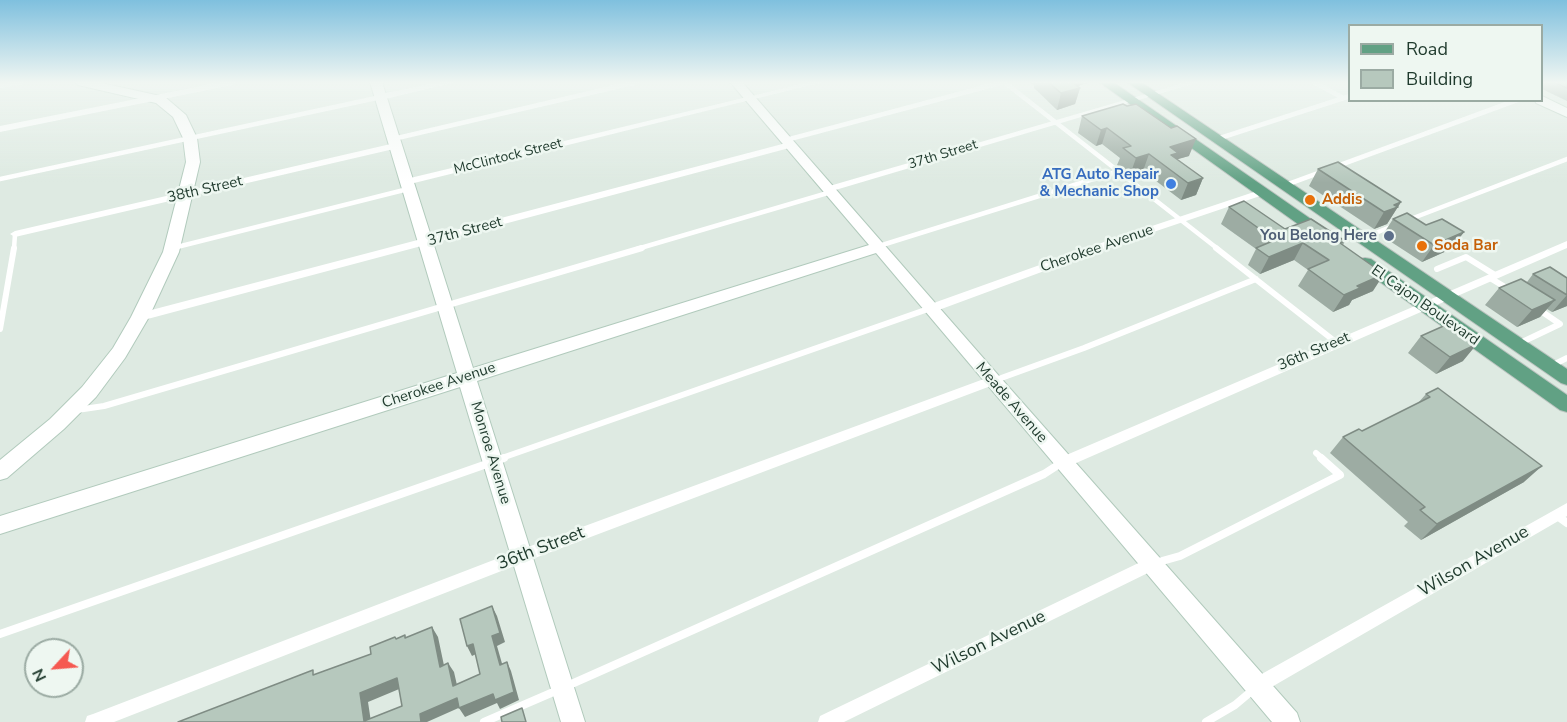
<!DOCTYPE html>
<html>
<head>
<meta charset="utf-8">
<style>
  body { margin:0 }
  #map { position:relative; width:1567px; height:722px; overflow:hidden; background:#deeae2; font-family:"Nunito Sans",sans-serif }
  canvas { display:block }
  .legend { position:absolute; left:1348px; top:24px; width:195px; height:78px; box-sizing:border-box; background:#eef7f1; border:2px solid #9baba3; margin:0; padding:8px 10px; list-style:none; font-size:18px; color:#1f3a2d }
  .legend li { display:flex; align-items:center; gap:12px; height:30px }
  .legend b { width:30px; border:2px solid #9baba3 }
  .north { position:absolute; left:24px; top:638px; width:60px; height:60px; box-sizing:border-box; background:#eef7f1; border:2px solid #9baba3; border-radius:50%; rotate:244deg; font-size:16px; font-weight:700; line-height:24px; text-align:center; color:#1f3a2d }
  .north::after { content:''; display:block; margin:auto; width:21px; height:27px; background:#f55951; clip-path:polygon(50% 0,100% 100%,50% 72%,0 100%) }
</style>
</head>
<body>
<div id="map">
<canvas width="1567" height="722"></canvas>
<ul class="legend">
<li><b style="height:8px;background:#61a184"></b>Road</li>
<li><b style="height:16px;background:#b6c8bd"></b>Building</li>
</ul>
<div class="north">N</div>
</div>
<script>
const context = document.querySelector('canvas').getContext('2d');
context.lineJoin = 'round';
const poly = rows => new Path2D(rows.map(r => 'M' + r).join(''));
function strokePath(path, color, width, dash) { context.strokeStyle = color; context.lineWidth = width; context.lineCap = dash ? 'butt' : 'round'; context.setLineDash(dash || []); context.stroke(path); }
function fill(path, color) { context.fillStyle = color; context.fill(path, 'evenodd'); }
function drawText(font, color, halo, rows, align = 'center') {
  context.font = font + ' "Nunito Sans",sans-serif'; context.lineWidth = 5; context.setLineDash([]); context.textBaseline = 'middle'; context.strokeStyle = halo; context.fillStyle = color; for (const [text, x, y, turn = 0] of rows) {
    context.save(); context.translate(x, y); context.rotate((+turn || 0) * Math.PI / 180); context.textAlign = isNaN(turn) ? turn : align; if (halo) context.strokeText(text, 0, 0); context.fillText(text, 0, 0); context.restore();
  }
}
const secondary = poly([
  [76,82,97,82,165,97,186,115,197,138,200,162,179,252,149,317,125,358,96,397,64,429,7,478,0,480,0,460,50,419,82,387,113,348,131,317,163,252,186,162,183,138,173,117,156,103,78,85,76,82],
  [370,82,382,82,473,368,869,245,730,82,742,82,999,376,1297,713,1300,722,1272,722,876,253,477,381,585,722,561,722,460,387,0,534,0,516,457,373,370,82],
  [1542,96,1567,108,1567,117,1536,103,1535,100,1542,100,1542,96]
]);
const primary = poly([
  [1099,82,1113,82,1331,233,1333,236,1331,239,1319,239,1099,82],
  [1127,82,1141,82,1567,369,1567,385,1561,383,1127,82],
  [1365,258,1371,259,1567,395,1567,412,1560,410,1359,267,1357,263,1359,259,1365,258]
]);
strokePath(secondary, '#b1cabc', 2);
strokePath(primary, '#bcc4c0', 2);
strokePath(poly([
  [1004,82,1218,249],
  [1314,82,1343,98],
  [0,86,21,82],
  [393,139,637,82],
  [1217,139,1350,96],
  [786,140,1004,82],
  [0,179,381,97],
  [1408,220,1567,159],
  [1363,238,1393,226],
  [879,246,1119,171],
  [173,248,408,189],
  [14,249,15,234],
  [637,249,831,192]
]), '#fff', 4.5);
strokePath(poly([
  [1216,248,1337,343],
  [1437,269,1466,257,1495,275],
  [1490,278,1510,290],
  [0,329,14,248],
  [1518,344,1560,324,1538,309],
  [1551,366,1567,358],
  [993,381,1084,348,1256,279],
  [77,410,104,406,642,248],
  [1316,453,1323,459],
  [499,459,931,308]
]), '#fff', 6);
strokePath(poly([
  [1556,515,1567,523],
  [1155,563,1180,556,1340,475,1321,458],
  [0,634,504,458],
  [567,686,1044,474,1061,463],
  [484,722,558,690],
  [1206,722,1235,705,1254,689]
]), '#fff', 8);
fill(poly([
  [222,82,236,82,232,85,0,132,0,126,222,82],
  [441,82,455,82,381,100,377,97,381,94,441,82],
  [810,82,823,82,406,185,401,182,406,179,810,82],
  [1187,82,1199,82,832,191,829,192,824,189,826,187,1187,82],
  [1510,100,1524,100,1287,187,1284,188,1279,185,1510,100],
  [790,142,795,145,793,147,140,321,134,317,140,313,790,142],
  [395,143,400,146,398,148,15,237,10,234,15,231,395,143],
  [1263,189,1268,192,1266,194,1112,246,936,311,928,311,926,308,928,305,1104,242,1263,189],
  [1567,241,1567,248,1067,467,1062,468,1057,467,1055,463,1057,459,1567,241],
  [992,376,996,378,998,381,996,384,527,561,114,722,85,722,87,716,93,714,517,551,992,376],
  [1567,503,1567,516,1263,692,1257,694,1251,692,1249,686,1251,680,1567,503],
  [1151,557,1156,559,1158,564,1156,569,844,722,818,722,820,716,1151,557]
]), '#fff');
fill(secondary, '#fff');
fill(primary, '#61a184');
fill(poly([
  [1030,82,1089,82,1088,83,1077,86,1080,88,1075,104,1057,110,1034,88,1034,85],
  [1542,82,1567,82,1567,101,1542,89],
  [1082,116,1189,156,1177,159,1203,178,1196,195,1181,200,1143,171,1130,175,1117,165,1120,158,1102,144,1096,146,1078,133],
  [1318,169,1401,202,1387,224,1374,229,1309,186],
  [1229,207,1285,229,1345,241,1343,245,1373,291,1352,300,1349,305,1333,312,1298,286,1308,270,1294,260,1260,274,1248,265,1256,249,1221,224],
  [1393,219,1426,225,1464,232,1451,249,1422,262,1382,236],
  [1533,274,1567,278,1567,306,1552,312,1547,309,1540,317,1517,327,1485,305,1499,288,1527,282],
  [1421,336,1463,361,1436,374,1408,353],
  [1426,394,1524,482,1421,540,1404,526,1408,522,1330,453,1343,437,1362,431,1418,403]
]), '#9daca3');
fill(poly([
  [1061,82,1089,82,1088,83,1058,92],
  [1080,88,1075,104,1057,110,1061,93],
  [1107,128,1102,144,1096,146,1101,130],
  [1196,139,1189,156,1175,160,1171,170,1170,147],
  [1149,154,1143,171,1130,175,1136,158],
  [1203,178,1196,195,1181,200,1188,183],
  [1401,202,1387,224,1374,229,1384,212,1394,205],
  [1464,232,1451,249,1422,262,1434,245],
  [1303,243,1294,260,1260,274,1269,257],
  [1384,274,1373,291,1352,300,1349,305,1333,312,1344,295,1357,286],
  [1567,295,1567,306,1552,312],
  [1555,300,1540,317,1517,327,1532,310],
  [1477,344,1463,361,1436,374,1450,357],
  [1542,466,1524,482,1421,540,1437,524],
  [492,606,497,616,505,642,497,646,505,674,500,665,492,636],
  [432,627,438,637,446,675,440,667],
  [473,644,478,653,472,656,467,646],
  [507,662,511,671,519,700,500,709,497,703,465,717,459,708],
  [448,663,454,672,459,694,453,686],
  [397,678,404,687,368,702,371,722,364,721,360,693],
  [457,698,463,706,427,722,421,722,420,714]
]), '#7f8c84');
const building = poly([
  [1048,82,1071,82,1080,88,1061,93,1048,82],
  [1553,82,1567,82,1567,88,1554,82,1553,82],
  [1123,104,1127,106,1136,104,1171,128,1177,126,1196,139,1170,147,1178,153,1171,155,1203,178,1188,183,1149,154,1136,158,1123,148,1131,146,1107,128,1101,130,1082,116,1123,104],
  [1338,162,1401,202,1394,205,1398,207,1384,212,1318,169,1338,162],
  [1244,201,1285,229,1311,219,1345,241,1340,243,1384,274,1357,286,1360,288,1344,295,1308,269,1329,260,1303,243,1269,257,1256,248,1275,240,1229,207,1244,201],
  [1407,213,1426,225,1442,219,1464,232,1434,245,1393,219,1407,213],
  [1550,267,1567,278,1567,295,1533,274,1550,267],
  [1521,279,1555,300,1532,310,1499,288,1521,279],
  [1448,324,1477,344,1450,357,1421,336,1448,324],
  [1438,388,1542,466,1437,524,1420,510,1425,507,1343,437,1359,429,1362,431,1430,397,1426,394,1438,388],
  [492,606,500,633,492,636,500,665,507,662,514,692,495,700,493,694,459,708,457,698,420,714,421,722,178,722,313,670,313,675,371,654,370,647,395,637,396,639,405,635,405,638,432,627,440,667,448,663,453,686,480,674,473,644,467,646,460,619,492,606],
  [397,678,402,706,364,721,360,693,397,678],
  [522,708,526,722,502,722,501,717,522,708]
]);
fill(building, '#b6c8bd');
strokePath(building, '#7f8c84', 1.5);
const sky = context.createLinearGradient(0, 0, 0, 183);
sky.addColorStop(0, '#7fc0de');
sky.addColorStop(0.45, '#f0f6f2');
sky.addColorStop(1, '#f0f6f200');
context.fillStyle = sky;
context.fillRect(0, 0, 1567, 183);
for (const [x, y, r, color] of [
  [1171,184,6,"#3f7fe0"],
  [1310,200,6,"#e8710a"],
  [1389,236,6,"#5c6f8a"],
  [1422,246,6,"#e8710a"]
]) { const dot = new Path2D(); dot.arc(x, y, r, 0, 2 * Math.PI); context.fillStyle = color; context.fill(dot); strokePath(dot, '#eef7f1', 2); }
drawText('14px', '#1f3a2d', '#eef7f1', [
  ["37th Street",943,155,-17],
  ["McClintock Street",508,157,-14]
]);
drawText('bold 15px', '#366cbe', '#eef7f1', [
  ["ATG Auto Repair",1159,175],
  ["& Mechanic Shop",1159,192]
], 'right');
drawText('15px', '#1f3a2d', '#eef7f1', [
  ["38th Street",205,190,-13],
  ["37th Street",465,232,-15],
  ["Cherokee Avenue",1097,249,-19],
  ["El Cajon Boulevard",1425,306,35],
  ["36th Street",1314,352,-23],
  ["Cherokee Avenue",439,386,-18],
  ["Meade Avenue",1011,403,49],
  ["Monroe Avenue",490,453,73]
]);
drawText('bold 15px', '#c56008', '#eef7f1', [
  ["Addis",1322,200],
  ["Soda Bar",1434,246]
], 'left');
drawText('bold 15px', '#4e5e75', '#eef7f1', [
  ["You Belong Here",1377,236]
], 'right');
drawText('18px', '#1f3a2d', '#eef7f1', [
  ["36th Street",541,549,-21],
  ["Wilson Avenue",1474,562,-30],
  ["Wilson Avenue",989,643,-26]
]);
</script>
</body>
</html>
